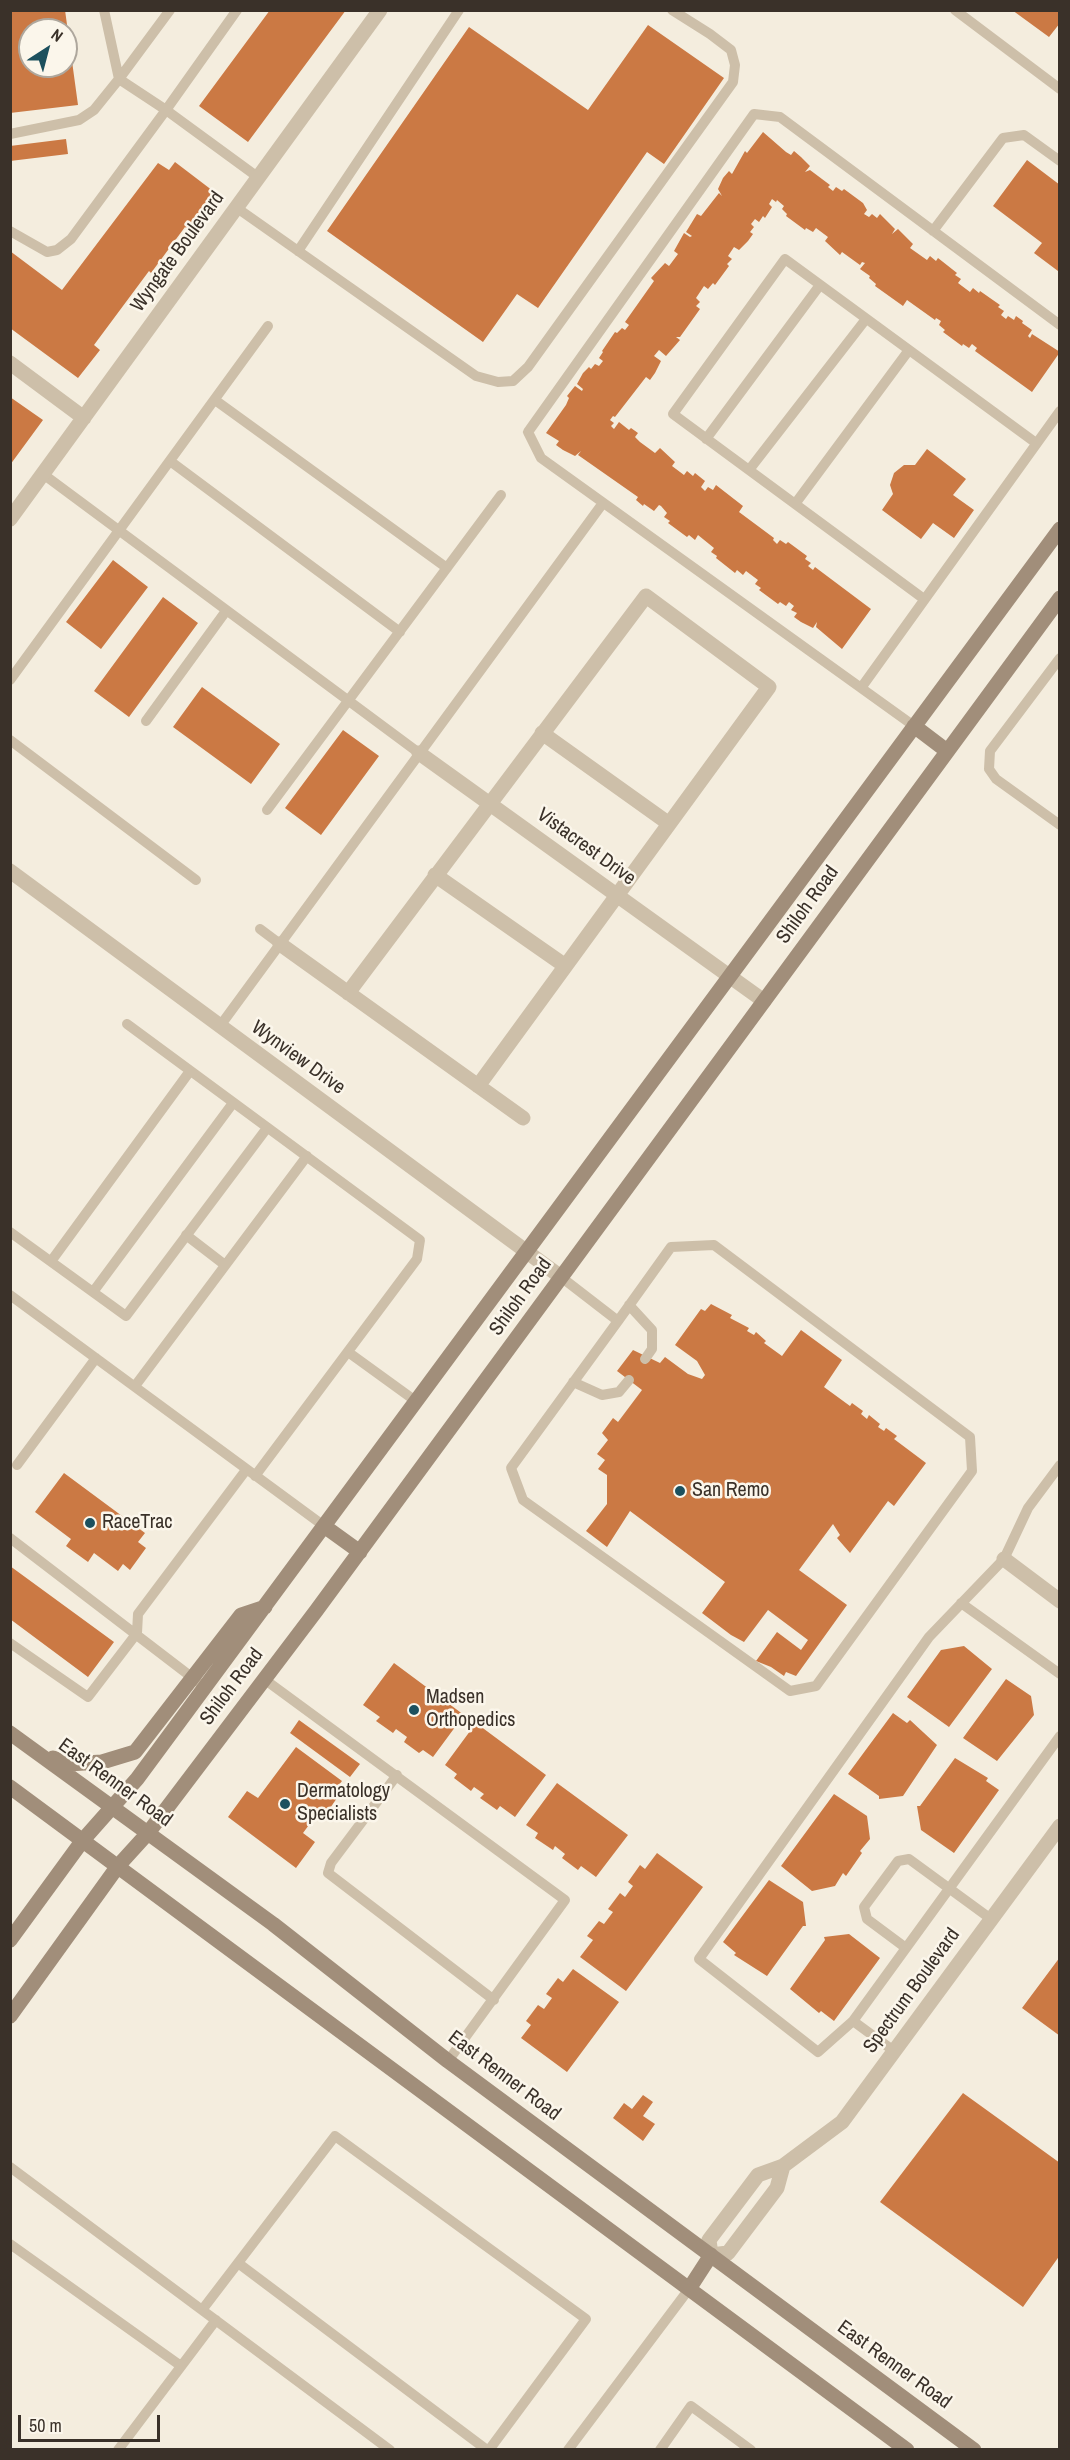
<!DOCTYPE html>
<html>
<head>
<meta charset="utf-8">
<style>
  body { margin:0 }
  #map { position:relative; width:1070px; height:2460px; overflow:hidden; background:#f4edde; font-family:"Archivo Narrow",sans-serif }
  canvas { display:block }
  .frame { position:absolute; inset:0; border:12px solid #3a3129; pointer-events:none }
  .north { position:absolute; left:18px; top:18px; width:60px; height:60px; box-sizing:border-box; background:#fbf6eb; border:2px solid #aea79d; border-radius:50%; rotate:36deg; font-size:16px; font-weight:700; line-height:24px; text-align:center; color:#3a3129 }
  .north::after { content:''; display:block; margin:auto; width:21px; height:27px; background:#1c505e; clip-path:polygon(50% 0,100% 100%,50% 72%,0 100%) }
  .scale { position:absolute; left:18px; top:2415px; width:142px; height:27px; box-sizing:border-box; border:3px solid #3a3129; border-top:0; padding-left:8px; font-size:18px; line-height:21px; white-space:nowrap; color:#3a3129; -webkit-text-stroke:4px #fbf6eb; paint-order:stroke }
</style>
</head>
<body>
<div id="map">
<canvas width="1070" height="2460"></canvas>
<div class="frame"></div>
<div class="north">N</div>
<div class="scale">50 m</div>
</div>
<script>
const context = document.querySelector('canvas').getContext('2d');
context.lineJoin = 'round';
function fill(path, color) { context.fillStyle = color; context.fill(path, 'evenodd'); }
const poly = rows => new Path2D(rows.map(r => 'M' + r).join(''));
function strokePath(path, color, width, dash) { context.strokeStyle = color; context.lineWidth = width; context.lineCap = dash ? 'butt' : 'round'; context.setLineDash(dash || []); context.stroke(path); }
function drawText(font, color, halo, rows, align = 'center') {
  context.font = font + ' "Archivo Narrow",sans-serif'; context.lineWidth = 5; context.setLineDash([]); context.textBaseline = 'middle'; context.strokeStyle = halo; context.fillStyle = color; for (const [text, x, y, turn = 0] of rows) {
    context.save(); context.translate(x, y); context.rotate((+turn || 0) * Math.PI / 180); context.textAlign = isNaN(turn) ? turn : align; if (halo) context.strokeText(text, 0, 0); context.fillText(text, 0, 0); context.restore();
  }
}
fill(poly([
  [10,10,65,10,78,105,10,113],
  [30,30,66,30,66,66,30,66],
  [270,10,346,10,248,142,199,106],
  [1012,10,1060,10,1060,23,1049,37],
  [648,25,724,78,664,164,647,152,538,308,517,294,483,342,327,231,469,27,588,110],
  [763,132,786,152,791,155,794,151,801,157,810,166,805,172,810,170,830,185,828,187,833,191,836,187,842,191,844,189,863,203,867,210,864,214,869,217,872,214,877,218,880,214,895,229,892,234,898,229,913,244,910,248,927,260,930,256,936,261,938,258,957,273,955,275,961,279,958,283,970,292,973,288,979,293,980,291,1000,305,998,307,1004,311,1001,315,1006,319,1008,316,1014,320,1016,316,1023,321,1022,323,1032,330,1028,336,1030,338,1032,334,1060,352,1032,392,975,351,977,348,972,344,969,348,963,344,962,346,943,332,945,330,939,325,941,321,936,318,935,320,907,300,903,306,875,286,876,284,869,278,870,276,860,269,865,263,862,262,860,265,842,252,840,255,825,241,828,237,816,228,813,232,806,228,805,230,786,216,787,214,782,209,784,206,777,200,776,202,772,199,769,204,772,207,765,218,763,216,759,222,755,219,751,224,754,227,750,232,753,234,748,241,739,250,734,247,728,256,732,259,727,264,729,266,715,285,713,283,708,289,704,286,696,298,700,302,696,306,700,309,680,337,676,337,680,340,666,356,659,350,654,356,661,361,655,373,650,380,646,377,615,417,613,416,610,420,614,423,611,426,614,429,619,422,629,430,631,428,638,433,635,437,640,442,655,453,660,448,675,462,672,466,684,475,687,471,693,476,695,473,705,481,701,487,705,491,708,487,713,490,716,485,743,506,739,512,774,538,773,540,777,544,780,540,786,544,788,542,807,556,805,559,811,563,808,566,813,570,815,567,871,609,842,649,816,627,817,622,813,628,801,622,794,617,797,613,791,610,794,606,789,602,786,606,780,602,778,604,759,590,761,588,755,584,758,580,746,571,743,575,737,570,735,573,716,558,717,556,711,552,714,548,698,535,695,540,689,535,687,537,668,523,670,521,664,517,667,513,661,506,659,505,654,511,644,504,643,506,636,500,638,497,578,455,581,451,575,456,563,450,556,445,559,441,546,433,566,405,569,398,567,396,575,386,582,391,583,389,577,384,583,373,589,367,591,369,595,364,599,366,603,361,599,358,603,352,602,351,615,332,617,333,622,328,625,330,629,325,625,322,654,281,651,278,665,263,669,266,678,254,674,251,684,233,690,237,692,236,686,232,697,214,701,216,719,193,722,196,718,189,723,178,729,171,732,174,745,151,747,153],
  [66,139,68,154,10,161,10,146],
  [1027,160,1060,185,1058,271,1034,253,1042,243,993,206],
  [175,162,217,194,189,230,185,227,151,273,149,271,94,345,100,350,78,378,10,328,10,251,62,290,158,163,169,170],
  [10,397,43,420,10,465],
  [927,449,966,479,953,495,974,510,954,538,933,523,921,539,882,510,893,494,890,485,894,473,904,465,915,465],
  [113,560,148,587,101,649,66,622],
  [163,597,198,623,129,717,94,691],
  [202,687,280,744,251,784,173,727],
  [343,730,379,756,321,835,285,808],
  [711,1304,732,1315,730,1318,749,1328,747,1331,754,1335,756,1332,766,1341,764,1343,782,1356,801,1330,842,1360,824,1387,850,1406,852,1403,863,1411,861,1414,867,1419,869,1415,880,1424,878,1427,884,1431,886,1428,897,1436,894,1439,926,1463,894,1506,888,1501,850,1553,837,1538,840,1535,833,1524,799,1570,847,1605,796,1676,786,1672,784,1676,771,1667,756,1661,777,1632,801,1650,808,1640,768,1610,744,1642,731,1635,702,1613,725,1582,630,1511,607,1547,586,1531,607,1504,607,1475,598,1469,605,1460,597,1454,608,1440,602,1433,613,1418,618,1422,642,1390,617,1371,633,1350,660,1363,665,1357,688,1374,702,1379,705,1375,697,1361,675,1345,701,1309,705,1311],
  [64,1473,145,1533,138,1542,146,1548,130,1570,123,1564,118,1571,94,1553,88,1562,66,1546,71,1539,35,1512],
  [10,1566,114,1642,88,1677,10,1619],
  [964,1646,992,1669,949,1727,907,1697,941,1650],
  [394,1663,464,1715,433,1757,423,1750,419,1753,404,1742,407,1737,396,1729,393,1733,376,1721,380,1717,363,1705],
  [1006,1679,1031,1696,1034,1715,997,1761,963,1738],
  [893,1713,907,1723,910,1720,937,1745,903,1796,879,1799,879,1796,848,1774],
  [299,1720,360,1764,350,1777,290,1733],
  [476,1723,546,1775,515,1817,500,1806,497,1810,480,1798,484,1794,474,1787,471,1791,454,1778,457,1774,445,1765],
  [296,1747,342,1781,332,1794,337,1798,326,1814,320,1810,303,1833,315,1842,296,1868,228,1817,247,1791,258,1798],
  [955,1758,988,1778,986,1781,999,1790,954,1853,921,1830,917,1806,920,1806],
  [557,1783,628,1835,596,1877,581,1866,578,1870,562,1858,565,1854,555,1846,553,1850,535,1838,538,1833,526,1825],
  [834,1794,867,1816,870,1839,860,1851,862,1853,846,1876,843,1873,835,1886,812,1891,781,1866],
  [657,1853,703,1887,626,1991,580,1957,593,1940,587,1936,599,1921,604,1924,613,1912,608,1909,620,1893,625,1897,633,1886,628,1882,640,1865,645,1869],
  [769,1880,803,1902,806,1926,803,1926,767,1976,734,1955,736,1953,723,1942],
  [849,1934,880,1958,834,2021,821,2011,819,2013,790,1989,825,1940,824,1937],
  [1060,1957,1060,2036,1022,2008],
  [573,1969,619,2002,567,2072,521,2038,531,2025,526,2021,538,2005,544,2009,552,1998,546,1994,558,1978,563,1982],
  [963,2093,1060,2163,1060,2255,1023,2307,880,2202],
  [643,2095,653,2102,643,2116,655,2124,643,2141,613,2118,624,2103,632,2109]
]), '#cb7944');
strokePath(poly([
  [104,10,119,79],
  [237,10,166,110,259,178],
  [955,10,1060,89],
  [119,79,170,10],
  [10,134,79,120,94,110,119,79,166,110,71,239,57,250,47,252,10,231],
  [237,208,476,376,498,382,513,381,528,367,733,82,735,65,731,50,710,34,672,10],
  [933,231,1003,138,1024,135,1060,161],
  [298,251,459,10],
  [215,400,447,568],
  [706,439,820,285],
  [170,461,400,632],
  [749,470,866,319],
  [43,474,419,753],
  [795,504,909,350],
  [924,599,673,414,785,259,1036,443],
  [1060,658,990,751,989,769,996,779,1060,825],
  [10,680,268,326],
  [861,688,1060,411],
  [146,721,226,611],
  [914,726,541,458,528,432,754,114,780,117,1060,325],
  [10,740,196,880],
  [267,810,501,495],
  [260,929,280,944],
  [127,1024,420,1240,417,1259,255,1476],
  [220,1026,603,503],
  [10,1232,126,1316,267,1128],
  [186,1235,225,1265],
  [52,1260,190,1071],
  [561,1277,618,1321,671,1247,714,1245,970,1437,972,1471,816,1686,790,1691,523,1500,511,1468,618,1321],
  [93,1292,233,1103],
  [10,1295,324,1526],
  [629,1305,652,1330,652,1349,645,1359],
  [348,1352,417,1402],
  [573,1382,602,1395,619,1392,629,1380],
  [135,1386,307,1156],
  [17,1465,96,1358],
  [10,1538,198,1682],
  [961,1603,1060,1674],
  [10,1643,88,1697,137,1633,138,1614,246,1470],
  [264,1679,565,1900,448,2061],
  [397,1775,331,1863,328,1873,494,2000],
  [906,1948,867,1919,864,1907,898,1861,909,1859,991,1919],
  [853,2021,1060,1736],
  [894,2051,853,2021,818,2052,699,1959,929,1637,1004,1559,1028,1508,1060,1465],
  [10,2167,390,2450],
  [10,2244,181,2366],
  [238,2263,487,2450],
  [202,2310,335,2136,586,2319,489,2450],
  [118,2450,216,2320],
  [568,2450,689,2289],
  [660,2450,691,2406,751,2450]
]), '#cdbfa9', 10);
strokePath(poly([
  [10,363,84,418],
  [10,519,380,10],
  [542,733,668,823],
  [419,753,764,1001],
  [10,871,561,1277],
  [435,875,564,965],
  [280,944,523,1118],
  [348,993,646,596,769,687,478,1086],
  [1004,1559,1060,1601],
  [783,2166,777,2188,728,2253,711,2255,709,2240,758,2175,783,2166,842,2122,1060,1826]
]), '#cdbfa9', 15);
strokePath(poly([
  [914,726,947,751],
  [324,1526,360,1552],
  [10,1733,273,1924,448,2061,974,2450],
  [53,1758,68,1764,102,1762,135,1752,241,1615,265,1607],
  [10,1787,907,2450],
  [10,1940,83,1840,137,1779,1060,529],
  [10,2016,118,1866,148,1833,316,1611,1060,598],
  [689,2289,711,2255]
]), '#a18e7a', 15);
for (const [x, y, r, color] of [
  [680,1491,6,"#1c505e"],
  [90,1523,6,"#1c505e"],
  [414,1710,6,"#1c505e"],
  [285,1804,6,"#1c505e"]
]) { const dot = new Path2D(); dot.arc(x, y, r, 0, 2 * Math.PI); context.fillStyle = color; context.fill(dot); strokePath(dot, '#fbf6eb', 2); }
drawText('20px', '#3a3129', '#fbf6eb', [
  ["Wyngate Boulevard",178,252,-54],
  ["Vistacrest Drive",586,847,36],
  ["Shiloh Road",808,905,-54],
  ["Wynview Drive",298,1058,36],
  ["Shiloh Road",521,1297,-54],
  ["Shiloh Road",232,1687,-53],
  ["East Renner Road",115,1783,36],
  ["Spectrum Boulevard",912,1991,-54],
  ["East Renner Road",504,2076,37],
  ["East Renner Road",894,2365,36]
]);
drawText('20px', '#3a3129', '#fbf6eb', [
  ["San Remo",692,1491],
  ["RaceTrac",102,1523],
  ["Madsen",426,1698],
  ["Orthopedics",426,1721],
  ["Dermatology",297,1792],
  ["Specialists",297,1815]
], 'left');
</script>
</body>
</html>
